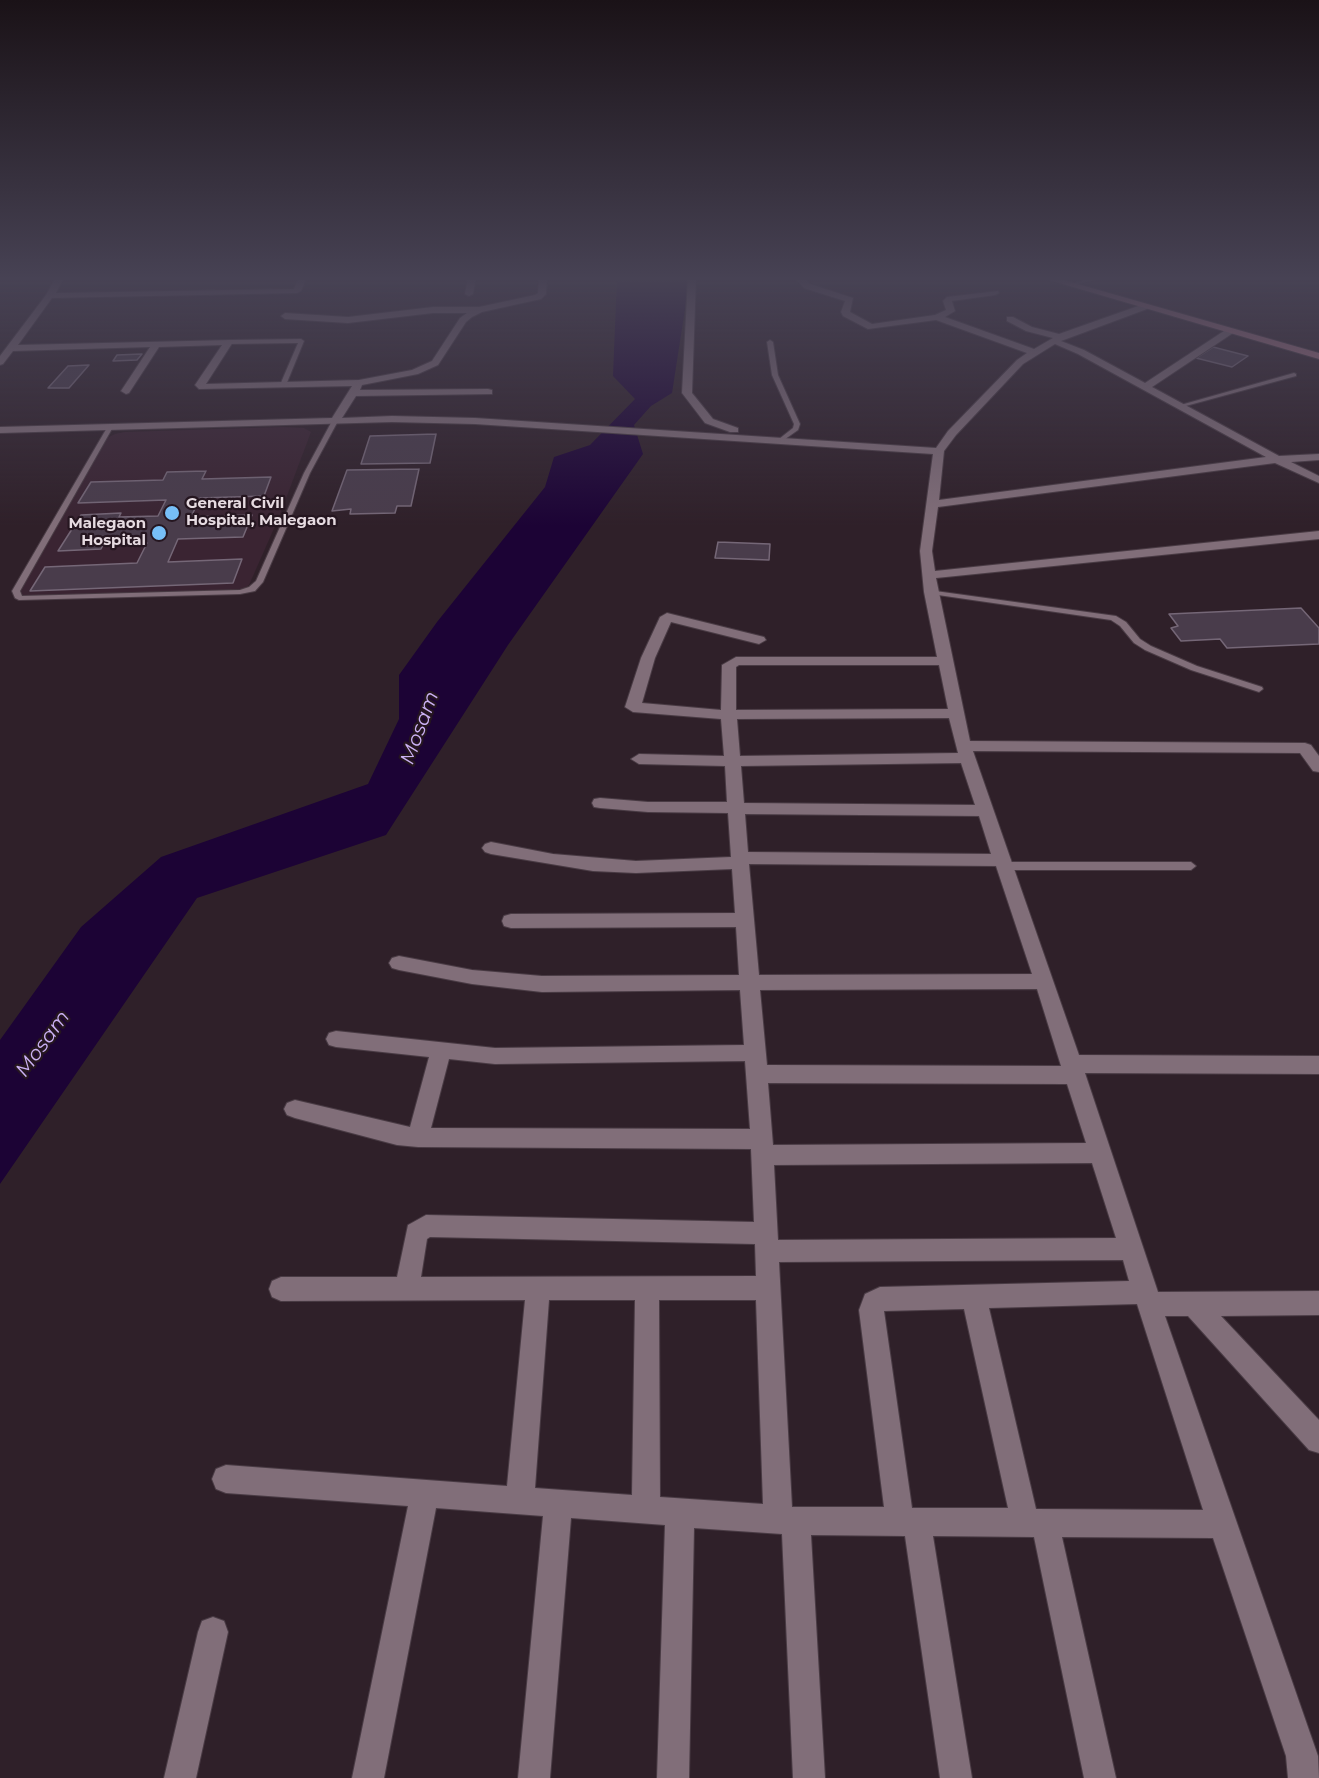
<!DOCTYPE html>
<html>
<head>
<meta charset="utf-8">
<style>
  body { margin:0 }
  canvas { display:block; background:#2f2029 }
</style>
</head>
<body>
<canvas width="1319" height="1778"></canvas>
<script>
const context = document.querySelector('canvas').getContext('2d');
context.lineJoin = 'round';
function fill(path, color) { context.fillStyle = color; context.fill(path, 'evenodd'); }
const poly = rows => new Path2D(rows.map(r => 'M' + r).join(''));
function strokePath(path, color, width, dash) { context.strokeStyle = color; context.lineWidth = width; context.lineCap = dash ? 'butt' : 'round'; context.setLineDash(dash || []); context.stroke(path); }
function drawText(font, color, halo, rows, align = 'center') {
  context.font = font + ' Montserrat,sans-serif'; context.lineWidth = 4.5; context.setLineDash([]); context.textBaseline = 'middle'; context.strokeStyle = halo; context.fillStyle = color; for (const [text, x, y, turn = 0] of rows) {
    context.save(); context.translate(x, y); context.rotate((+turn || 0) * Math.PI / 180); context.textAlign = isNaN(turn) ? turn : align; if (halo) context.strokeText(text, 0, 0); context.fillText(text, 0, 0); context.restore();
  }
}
fill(poly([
  [283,427,304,428,311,432,279,517,249,585,243,589,23,597,19,592,107,438,115,434,125,432]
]), '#3a2432');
fill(poly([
  [617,277,687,277,689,283,672,393,651,406,634,425,643,454,508,645,386,835,197,898,0,1184,0,1040,81,927,161,857,368,784,399,719,399,675,437,622,545,487,554,457,590,445,635,399,613,376]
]), '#1c0335');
const building = poly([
  [1213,347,1248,356,1232,367,1196,358,1213,347],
  [142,354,137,360,113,361,117,355,142,354],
  [89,365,69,388,48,388,68,366,89,365],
  [436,434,430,463,361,464,370,436,436,434],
  [419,469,411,506,397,506,395,513,350,514,351,509,332,511,347,470,419,469],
  [206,471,202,479,271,477,264,496,200,498,191,517,252,515,243,537,178,539,168,562,242,559,233,583,30,591,45,567,137,563,147,543,103,545,101,549,58,551,81,515,121,513,119,517,158,516,166,500,78,503,91,482,163,480,167,472,206,471],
  [718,542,770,544,769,560,715,558,718,542],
  [1301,608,1319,628,1319,644,1227,648,1220,639,1181,641,1171,628,1178,626,1169,614,1301,608]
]);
fill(building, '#493c4b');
strokePath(building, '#756777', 1.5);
const service = poly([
  [1095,277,1104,277,1070,286,1068,285,1095,277],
  [301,339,304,341,286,385,283,387,280,385,298,343,228,344,225,342,228,340,301,339],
  [770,340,773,342,778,375,800,424,798,430,781,442,779,441,779,439,793,428,794,424,772,375,767,342,770,340],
  [1294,373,1296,374,1296,376,1182,407,1177,406,1294,373],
  [335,419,338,421,310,473,263,582,255,591,240,594,19,600,15,598,12,591,108,426,113,427,20,591,22,596,240,590,249,587,256,581,304,473,332,421,335,419],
  [928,590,1116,616,1126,622,1140,639,1151,646,1197,666,1262,687,1263,689,1259,692,1256,691,1191,670,1145,650,1134,643,1120,626,1111,620,931,594,927,592,928,590],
  [1005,862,1191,862,1196,866,1191,870,1005,870,1000,866,1005,862]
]);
const minor = poly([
  [56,277,64,277,56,293,294,289,299,277,307,277,301,291,297,293,52,298,18,345,231,340,233,342,206,384,359,380,412,370,432,361,460,318,467,313,433,313,348,323,285,319,281,316,285,313,348,317,433,307,479,307,535,295,538,293,539,277,547,277,546,294,541,299,482,312,472,317,466,322,438,365,418,374,362,385,360,390,488,389,492,390,492,394,356,396,342,418,392,416,475,418,936,448,948,431,1017,360,1027,353,936,320,868,329,843,316,841,312,845,301,804,288,794,277,803,277,810,284,853,298,850,312,872,324,935,315,946,310,943,301,947,297,998,291,999,293,995,295,952,301,955,311,945,317,1034,349,1053,338,1026,331,1007,321,1007,317,1013,317,1032,327,1059,334,1141,305,1147,305,1147,309,1061,341,1084,350,1145,383,1227,329,1233,329,1233,333,1152,387,1279,456,1319,454,1319,460,1291,462,1319,476,1319,483,1275,463,938,507,932,551,935,571,1319,531,1319,539,936,578,970,741,1305,743,1311,745,1319,756,1319,772,1313,771,1300,753,973,751,1079,1055,1319,1056,1319,1074,1085,1073,1158,1292,1319,1291,1319,1315,1221,1316,1319,1420,1319,1453,1309,1450,1188,1316,1165,1316,1318,1756,1319,1778,1288,1778,1286,1756,1213,1538,1062,1537,1116,1778,1084,1778,1034,1537,933,1536,972,1778,940,1778,905,1536,811,1535,825,1778,793,1778,782,1534,694,1528,689,1778,657,1778,665,1525,571,1518,550,1778,518,1778,543,1516,436,1508,384,1778,352,1778,408,1506,226,1493,216,1489,212,1479,216,1469,226,1465,507,1486,525,1300,281,1301,272,1297,269,1289,272,1281,281,1277,397,1277,408,1225,426,1215,754,1222,751,1149,418,1147,397,1145,295,1118,287,1115,284,1109,287,1103,295,1100,410,1127,429,1057,336,1047,329,1045,326,1039,329,1033,336,1031,495,1048,744,1045,740,990,542,992,472,984,399,970,392,968,389,963,392,958,399,956,472,970,542,976,739,975,736,927,511,928,504,926,502,921,504,916,511,914,735,913,732,869,636,873,593,871,491,854,485,852,482,848,485,844,491,842,553,854,636,861,731,857,728,813,648,812,600,808,594,807,592,803,594,799,600,798,648,802,727,802,725,766,639,764,631,759,639,754,724,756,721,719,633,712,625,707,641,658,660,617,667,613,764,637,766,640,759,644,671,622,655,658,642,703,721,710,722,665,736,657,937,657,924,592,920,551,933,454,475,424,392,422,0,433,0,427,332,418,352,386,199,389,195,385,222,345,159,347,129,393,126,394,121,391,150,347,13,351,3,364,0,365,0,356,46,295,56,277],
  [1055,344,1078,354,1266,457,939,500,944,451,956,435,1023,364,1055,344],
  [739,665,939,665,948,709,736,710,736,667,739,665],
  [949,718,958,753,740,756,737,719,949,718],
  [961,763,975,805,744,803,741,766,961,763],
  [745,814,979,816,991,854,748,852,745,814],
  [749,864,996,866,1032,974,759,975,749,864],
  [1037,989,1061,1066,767,1065,760,990,1037,989],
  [449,1059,495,1064,745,1061,750,1129,431,1128,449,1059],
  [768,1083,1067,1084,1086,1143,773,1145,768,1083],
  [1092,1163,1116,1238,778,1240,774,1165,1092,1163],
  [430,1237,755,1244,756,1276,421,1277,427,1239,430,1237],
  [1123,1260,1129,1281,880,1287,865,1294,859,1310,884,1507,792,1507,779,1262,1123,1260],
  [549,1300,635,1300,632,1495,535,1488,549,1300],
  [659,1300,756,1300,763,1504,660,1497,659,1300],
  [1137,1304,1203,1510,1036,1509,989,1308,1137,1304],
  [964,1309,1008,1508,912,1508,884,1311,964,1309],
  [468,277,476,277,473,294,469,296,465,294,468,277],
  [688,277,696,277,692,393,713,419,738,428,738,432,730,432,705,423,682,393,688,277],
  [213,1617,224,1621,228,1632,196,1778,164,1778,198,1632,202,1621,213,1617]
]);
const primary = poly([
  [1039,277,1053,277,1319,353,1319,359,1039,277]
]);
strokePath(service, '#493b44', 2);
strokePath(minor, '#493b44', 2);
strokePath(primary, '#493b44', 2);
fill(service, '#816e79');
fill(minor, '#816e79');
fill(primary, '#a97586');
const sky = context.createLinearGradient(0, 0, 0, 526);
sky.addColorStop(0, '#1a1217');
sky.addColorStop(0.53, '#474254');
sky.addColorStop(1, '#47425400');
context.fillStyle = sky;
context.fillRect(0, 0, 1319, 526);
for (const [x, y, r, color] of [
  [172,513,8,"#77bff7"],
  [159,533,8,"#77bff7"]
]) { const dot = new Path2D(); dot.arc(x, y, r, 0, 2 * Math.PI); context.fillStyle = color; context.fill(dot); strokePath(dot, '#251620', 2); }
drawText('bold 15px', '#e6dbe1', '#251620', [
  ["General Civil",186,504],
  ["Hospital, Malegaon",186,521],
  ["Malegaon",146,524,"right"],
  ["Hospital",146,541,"right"]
], 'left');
drawText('italic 20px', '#cbb1f4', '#251620', [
  ["Mosam",420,728,-70],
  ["Mosam",43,1044,-54]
]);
</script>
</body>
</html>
